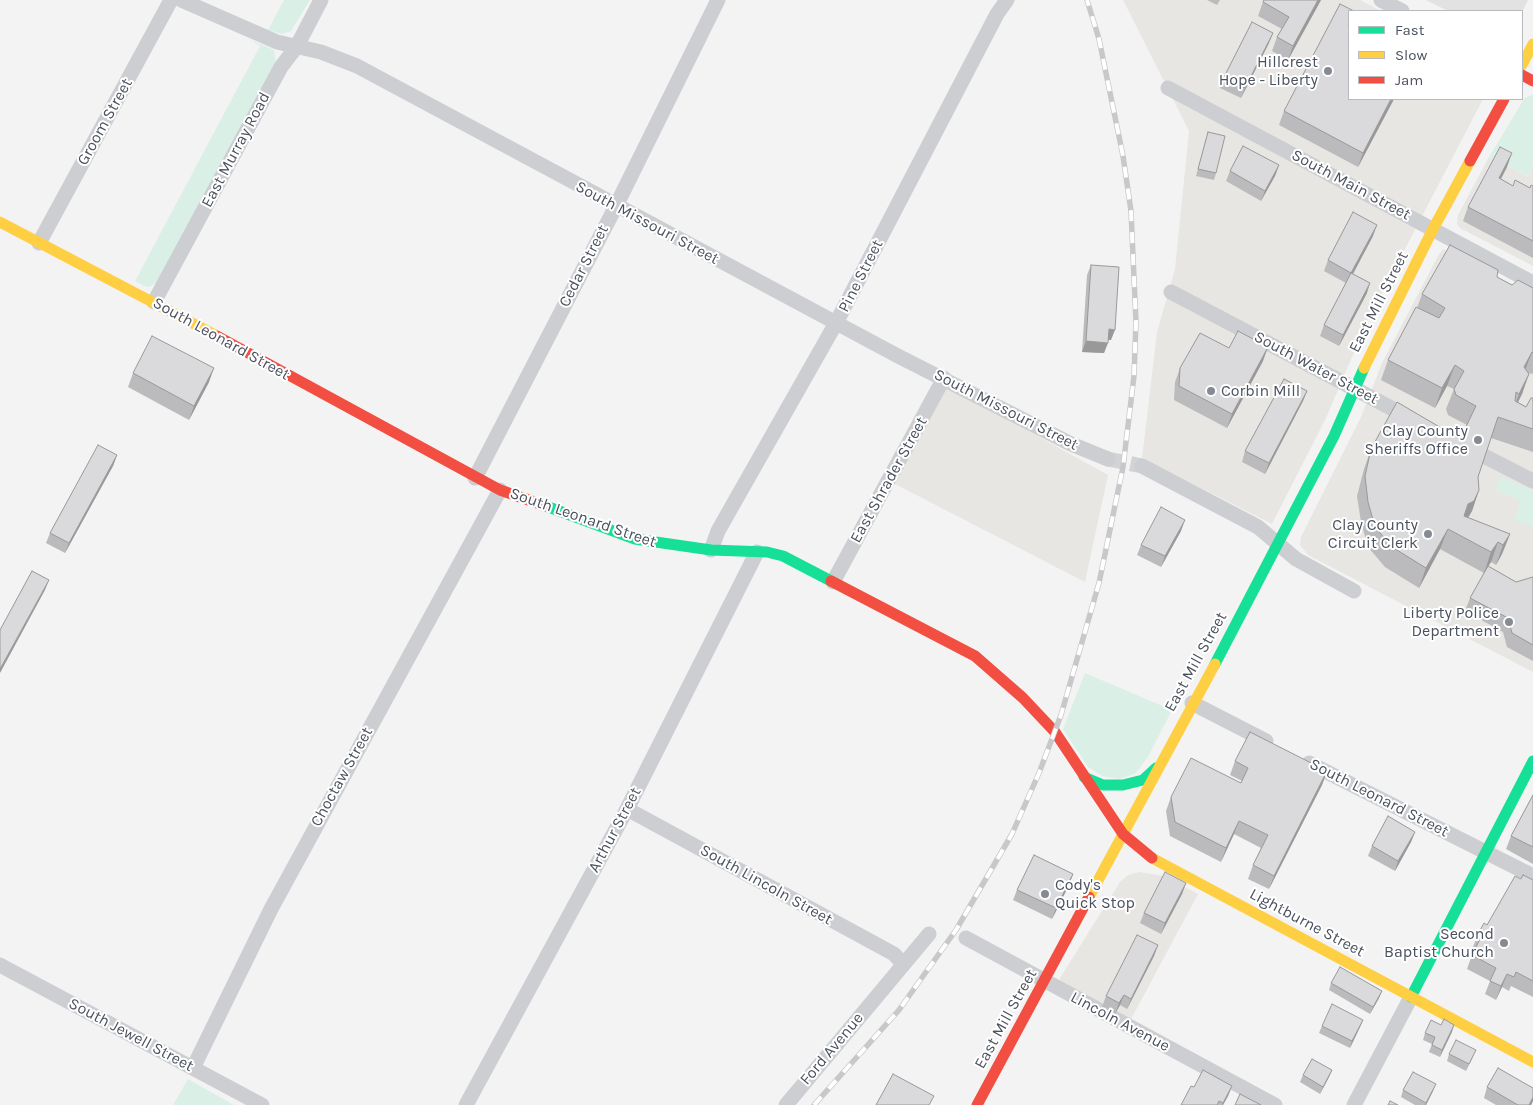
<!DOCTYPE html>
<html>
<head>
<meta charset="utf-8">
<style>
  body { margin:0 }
  #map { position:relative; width:1533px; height:1105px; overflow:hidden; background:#f4f3f3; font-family:Karla,sans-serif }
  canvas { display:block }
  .legend { position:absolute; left:1348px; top:10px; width:175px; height:90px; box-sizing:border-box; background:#fff; border:1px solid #b7babf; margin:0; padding:6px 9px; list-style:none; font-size:15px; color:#4b525f }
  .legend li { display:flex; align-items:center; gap:10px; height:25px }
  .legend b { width:25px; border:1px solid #b7babf }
</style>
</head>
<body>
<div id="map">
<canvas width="1533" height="1105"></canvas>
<ul class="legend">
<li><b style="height:6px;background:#16e098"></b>Fast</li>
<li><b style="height:6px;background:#ffcf43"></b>Slow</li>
<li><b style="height:6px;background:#f24e42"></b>Jam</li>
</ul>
</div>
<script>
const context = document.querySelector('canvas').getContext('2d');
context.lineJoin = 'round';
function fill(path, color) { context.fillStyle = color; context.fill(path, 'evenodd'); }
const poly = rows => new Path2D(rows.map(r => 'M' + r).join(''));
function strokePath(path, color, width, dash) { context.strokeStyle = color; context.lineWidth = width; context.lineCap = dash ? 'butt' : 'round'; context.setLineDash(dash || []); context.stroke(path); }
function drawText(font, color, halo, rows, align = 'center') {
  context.font = font + ' Karla,sans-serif'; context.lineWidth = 4; context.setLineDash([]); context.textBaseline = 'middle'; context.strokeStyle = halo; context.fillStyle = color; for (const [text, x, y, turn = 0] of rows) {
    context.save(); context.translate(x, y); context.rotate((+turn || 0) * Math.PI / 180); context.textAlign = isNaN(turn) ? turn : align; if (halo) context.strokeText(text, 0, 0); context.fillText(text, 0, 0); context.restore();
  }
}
fill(poly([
  [1123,0,1360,0,1381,11,1349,11,1349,99,1483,99,1367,322,1326,418,1272,524,1142,458,1157,332,1175,269,1189,131],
  [1489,157,1528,176,1533,166,1533,266,1460,228,1457,224,1458,215],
  [1443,249,1533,295,1533,672,1308,555,1300,545,1301,537,1361,417,1382,363,1438,256],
  [949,387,1108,475,1085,582,893,483,941,391],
  [1139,872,1163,876,1198,894,1129,1023,1060,982,1060,978,1120,882,1128,875]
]), '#e7e6e2');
fill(poly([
  [1426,0,1528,0,1522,12,1448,11]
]), '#e2e2e3');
fill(poly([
  [284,0,310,0,291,31,282,34,268,30],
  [248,39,274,50,276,62,158,282,149,287,144,286,135,281,260,46],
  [1533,94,1533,166,1528,176,1489,157,1524,99],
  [1500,477,1533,490,1533,527,1514,520,1521,500,1495,491],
  [1085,673,1172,710,1148,757,1136,773,1120,779,1102,776,1088,767,1063,729],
  [188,1079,234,1105,173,1105]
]), '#daf0e6');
strokePath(poly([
  [1108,459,1142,466]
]), '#d2d3d5', 15, [15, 8]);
strokePath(poly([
  [181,0,277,42,321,52,357,66,896,355,1071,444,1108,459],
  [1381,0,1402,11],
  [1168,88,1533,283],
  [39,243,171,0],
  [1171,292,1410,418],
  [154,302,281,67,297,46,321,0],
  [1484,456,1533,481],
  [1142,466,1258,527,1296,559,1354,591],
  [475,478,616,206,718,0],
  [711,550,718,531,836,323,997,14,1007,0],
  [833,582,944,378],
  [1192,703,1266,741],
  [1309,763,1533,876],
  [627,809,894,954,903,964],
  [966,938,1275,1105],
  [0,965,262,1105],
  [193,1068,271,909,500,490],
  [466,1105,627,809,757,552],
  [786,1105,929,934],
  [1354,1105,1411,997]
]), '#cdced1', 15);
strokePath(poly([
  [543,505,635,539,711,550,767,552,783,556,831,581],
  [1215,664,1334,436,1364,368],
  [1084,777,1103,785,1123,785,1143,780,1156,768],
  [1411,997,1533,761]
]), '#16e098', 11);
strokePath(poly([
  [1522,65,1533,44],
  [0,222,217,336],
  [1364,368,1433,229,1470,161],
  [1152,858,1533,1062],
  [1089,897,1215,664]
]), '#ffcf43', 11);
strokePath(poly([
  [1522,75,1533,81],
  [1470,161,1504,99],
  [217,336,500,490,543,505],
  [831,581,975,656,1023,698,1055,732,1123,834,1152,858],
  [977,1105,1089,897]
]), '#f24e42', 11);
const rail = poly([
  [814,1105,899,1010,921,979,956,930,1012,834,1039,773,1061,715,1099,583,1123,467,1134,376,1136,322,1131,211,1123,156,1099,39,1087,0]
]);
strokePath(rail, '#c8c8cb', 5.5);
strokePath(rail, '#fff', 4, [11]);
fill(poly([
  [1207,0,1220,0,1217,5],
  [1321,0,1288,60,1272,51,1277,37,1282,29,1258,16,1263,2],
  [1349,11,1349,99,1394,99,1358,167,1279,125,1284,111],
  [1269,43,1241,98,1220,88,1224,77],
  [1208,132,1216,173,1214,180,1196,176],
  [1279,165,1275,176,1261,201,1226,181,1230,171],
  [1507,167,1501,179,1513,186,1530,188,1533,186,1533,258,1463,221,1468,207],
  [1373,236,1353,274,1367,293,1339,346,1320,336,1324,325,1346,283,1324,271,1328,260],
  [1091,265,1111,340,1108,340,1104,353,1082,352,1087,275],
  [1497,277,1512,285,1533,288,1533,374,1529,373,1522,394,1518,402,1526,407,1533,398,1533,452,1491,438,1478,477,1479,490,1472,511,1468,518,1510,534,1502,554,1496,565,1491,562,1488,566,1516,582,1533,577,1533,661,1507,647,1503,632,1465,611,1470,598,1484,573,1440,549,1419,588,1385,567,1368,547,1361,522,1357,496,1364,469,1371,449,1460,439,1467,425,1448,415,1446,409,1454,389,1447,386,1435,408,1381,380,1388,360,1417,308,1422,294],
  [1229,348,1263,361,1227,428,1174,400,1175,382,1180,368],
  [133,373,209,382,189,420,128,387],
  [1307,391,1303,401,1265,474,1242,462,1245,451],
  [117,455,113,466,65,553,46,543,50,533],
  [1181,531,1161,567,1137,555,1141,545],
  [1235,761,1327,771,1322,785,1269,889,1248,879,1253,865,1261,848,1234,834,1221,862,1170,836,1166,811,1171,797,1241,783,1242,781,1230,775],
  [1533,795,1533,864,1506,849,1511,836],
  [1415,832,1411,842,1395,871,1368,856,1372,846],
  [1073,874,1069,885,1052,919,1013,900,1017,890],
  [1521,879,1533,880,1533,997,1511,986,1509,991,1502,987,1496,1000,1485,994,1490,981,1467,969,1472,955,1475,948,1473,947,1478,934,1487,925],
  [1186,883,1182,894,1161,934,1140,923,1144,913],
  [1158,945,1154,956,1127,1009,1120,1005,1115,1014,1102,1007,1106,996],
  [1331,983,1382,991,1379,998,1370,1014,1329,990],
  [1363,1020,1360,1027,1350,1048,1319,1033,1322,1026],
  [1441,1025,1454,1025,1440,1057,1429,1052,1432,1044,1423,1040,1425,1033],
  [1449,1054,1473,1057,1466,1071,1447,1061],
  [1332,1070,1329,1077,1320,1094,1300,1082,1303,1075],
  [1232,1086,1228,1096,1223,1105,1181,1105,1194,1087],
  [1487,1087,1533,1101,1531,1105,1496,1105,1484,1098],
  [1403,1090,1433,1091,1426,1105,1415,1105,1401,1097]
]), '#bbbbbd');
fill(poly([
  [1318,0,1321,0,1288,60,1293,46],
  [1273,33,1269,43,1241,98,1245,88],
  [1391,99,1394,99,1358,167,1363,153],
  [1512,153,1507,167,1494,192,1499,178],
  [1279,165,1275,176,1261,201,1265,191],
  [1377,225,1373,236,1348,283,1351,273],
  [1370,283,1367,293,1339,346,1343,335],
  [1109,329,1115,330,1111,340,1105,340],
  [1086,341,1108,343,1104,353,1082,352],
  [1268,347,1263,361,1227,428,1232,414],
  [1532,352,1524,373,1524,367],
  [1455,365,1447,386,1435,408,1442,388],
  [214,368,209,382,189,420,194,406],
  [1529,374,1522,394,1512,414,1519,394],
  [1307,391,1303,401,1265,474,1269,463],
  [117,455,113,466,65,553,69,543],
  [1479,490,1472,511,1466,521,1460,524,1468,504],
  [1185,520,1181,531,1161,567,1165,556],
  [1448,529,1440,549,1419,588,1426,568],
  [1510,534,1502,554,1496,565,1503,545],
  [1498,542,1491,562,1484,573,1491,552],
  [49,580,45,590,0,673,0,669],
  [1327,771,1322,785,1269,889,1274,876],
  [1239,821,1234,834,1221,862,1226,848],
  [1415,832,1411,842,1395,871,1398,861],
  [1073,874,1069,885,1052,919,1056,908],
  [1186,883,1182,894,1161,934,1165,923],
  [1158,945,1154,956,1127,1009,1131,999],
  [1507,974,1502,987,1496,1000,1501,986],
  [1382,991,1379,998,1370,1014,1373,1007],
  [1124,995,1120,1005,1115,1014,1119,1003],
  [1363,1020,1360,1027,1350,1048,1352,1041],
  [1454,1025,1452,1032,1440,1057,1442,1050],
  [1332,1070,1329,1077,1320,1094,1323,1087],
  [1436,1084,1433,1091,1426,1105,1425,1105],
  [1232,1086,1228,1096,1223,1105,1222,1105],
  [1533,1097,1533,1101,1531,1105,1529,1105]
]), '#99999a');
const building = poly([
  [1264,0,1318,0,1293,46,1277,37,1289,17,1263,2,1264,0],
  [1340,4,1354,11,1349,11,1349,23,1348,26,1349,26,1349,99,1391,99,1363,153,1284,111,1340,4],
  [1252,22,1273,33,1245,88,1224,77,1252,22],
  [1208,132,1225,136,1216,173,1198,169,1208,132],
  [1243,146,1279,165,1265,191,1230,171,1243,146],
  [1500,147,1512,153,1499,178,1513,186,1515,180,1530,188,1531,185,1533,186,1533,241,1468,207,1500,147],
  [1353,212,1377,225,1351,273,1328,260,1353,212],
  [1450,245,1498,270,1497,277,1512,285,1518,280,1533,288,1533,353,1532,352,1524,367,1529,374,1519,394,1516,392,1515,401,1526,407,1531,398,1533,398,1533,429,1498,417,1478,477,1479,490,1474,501,1468,504,1464,516,1510,534,1503,545,1498,542,1491,552,1448,529,1426,568,1392,547,1375,527,1368,502,1365,476,1371,449,1397,402,1460,439,1476,406,1456,395,1454,389,1464,371,1455,365,1442,388,1388,360,1416,307,1439,318,1445,308,1422,294,1450,245],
  [1091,265,1119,267,1115,330,1109,329,1108,343,1086,341,1091,265],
  [1351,273,1370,283,1343,335,1324,325,1351,273],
  [1238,331,1268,347,1232,414,1179,386,1180,368,1200,333,1229,348,1238,331],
  [152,336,214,368,194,406,133,373,152,336],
  [1284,379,1307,391,1269,463,1245,451,1284,379],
  [98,445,117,455,69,543,50,533,98,445],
  [1161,507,1185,520,1165,556,1141,545,1161,507],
  [1488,566,1516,582,1533,577,1533,645,1512,633,1508,618,1470,598,1488,566],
  [32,571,49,580,0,669,0,630,32,571],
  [1250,732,1327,771,1274,876,1253,865,1268,835,1239,821,1226,848,1175,822,1171,797,1191,758,1241,783,1248,768,1235,761,1250,732],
  [1533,795,1533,847,1511,836,1533,795],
  [1388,816,1415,832,1398,861,1372,846,1388,816],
  [1034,855,1073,874,1056,908,1017,890,1034,855],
  [1165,872,1186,883,1165,923,1144,913,1165,872],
  [1523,875,1533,880,1533,981,1516,972,1514,977,1507,974,1501,986,1490,981,1496,968,1472,955,1482,935,1478,934,1484,923,1487,925,1515,876,1521,879,1523,875],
  [1137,935,1158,945,1131,999,1124,995,1119,1003,1106,996,1137,935],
  [1340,967,1382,991,1373,1007,1331,983,1340,967],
  [1332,1004,1363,1020,1352,1041,1322,1026,1332,1004],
  [1444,1019,1454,1025,1442,1050,1432,1045,1435,1037,1425,1033,1431,1020,1441,1025,1444,1019],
  [1456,1040,1476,1050,1469,1064,1449,1054,1456,1040],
  [1312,1059,1332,1070,1323,1087,1303,1075,1312,1059],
  [1498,1068,1533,1088,1533,1097,1529,1105,1518,1105,1487,1087,1498,1068],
  [1203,1070,1232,1086,1223,1103,1219,1101,1217,1105,1181,1105,1191,1086,1194,1087,1203,1070],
  [1413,1072,1436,1084,1426,1103,1403,1090,1413,1072],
  [893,1074,934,1096,929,1105,876,1105,893,1074],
  [1240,1094,1261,1105,1235,1105,1240,1094],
  [1390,1101,1398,1105,1388,1105,1390,1101]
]);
fill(building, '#dadadc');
strokePath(building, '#99999a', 1);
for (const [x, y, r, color] of [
  [1328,71,5,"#868a93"],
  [1211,391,5,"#868a93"],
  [1478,440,5,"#868a93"],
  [1428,534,5,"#868a93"],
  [1509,622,5,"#868a93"],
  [1045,894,5,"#868a93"],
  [1504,943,5,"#868a93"]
]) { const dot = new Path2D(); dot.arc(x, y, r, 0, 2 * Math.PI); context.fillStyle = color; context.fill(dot); strokePath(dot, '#fff', 2); }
drawText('16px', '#4b525f', '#fff', [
  ["Hillcrest",1318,62],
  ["Hope - Liberty",1318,80],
  ["Corbin Mill",1221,391,"left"],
  ["Clay County",1468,431],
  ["Sheriffs Office",1468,449],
  ["Clay County",1418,525],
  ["Circuit Clerk",1418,543],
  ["Liberty Police",1499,613],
  ["Department",1499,631],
  ["Cody's",1055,885,"left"],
  ["Quick Stop",1055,903,"left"],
  ["Second",1494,934],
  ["Baptist Church",1494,952]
], 'right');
drawText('16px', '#4b525f', '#fff', [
  ["Groom Street",105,122,-61],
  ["East Murray Road",236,150,-62],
  ["South Main Street",1351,185,28],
  ["South Missouri Street",647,223,28],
  ["Cedar Street",584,266,-63],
  ["Pine Street",861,276,-63],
  ["East Mill Street",1379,302,-63],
  ["South Leonard Street",221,339,29],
  ["South Water Street",1316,368,28],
  ["South Missouri Street",1006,410,27],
  ["East Shrader Street",889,480,-61],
  ["South Leonard Street",583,518,19],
  ["East Mill Street",1196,662,-61],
  ["Choctaw Street",342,777,-61],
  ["South Leonard Street",1379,798,27],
  ["Arthur Street",615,830,-62],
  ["South Lincoln Street",766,885,29],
  ["Lightburne Street",1307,923,28],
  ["East Mill Street",1006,1019,-61],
  ["Lincoln Avenue",1120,1022,28],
  ["South Jewell Street",131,1035,28],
  ["Ford Avenue",832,1049,-50]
]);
</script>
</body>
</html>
